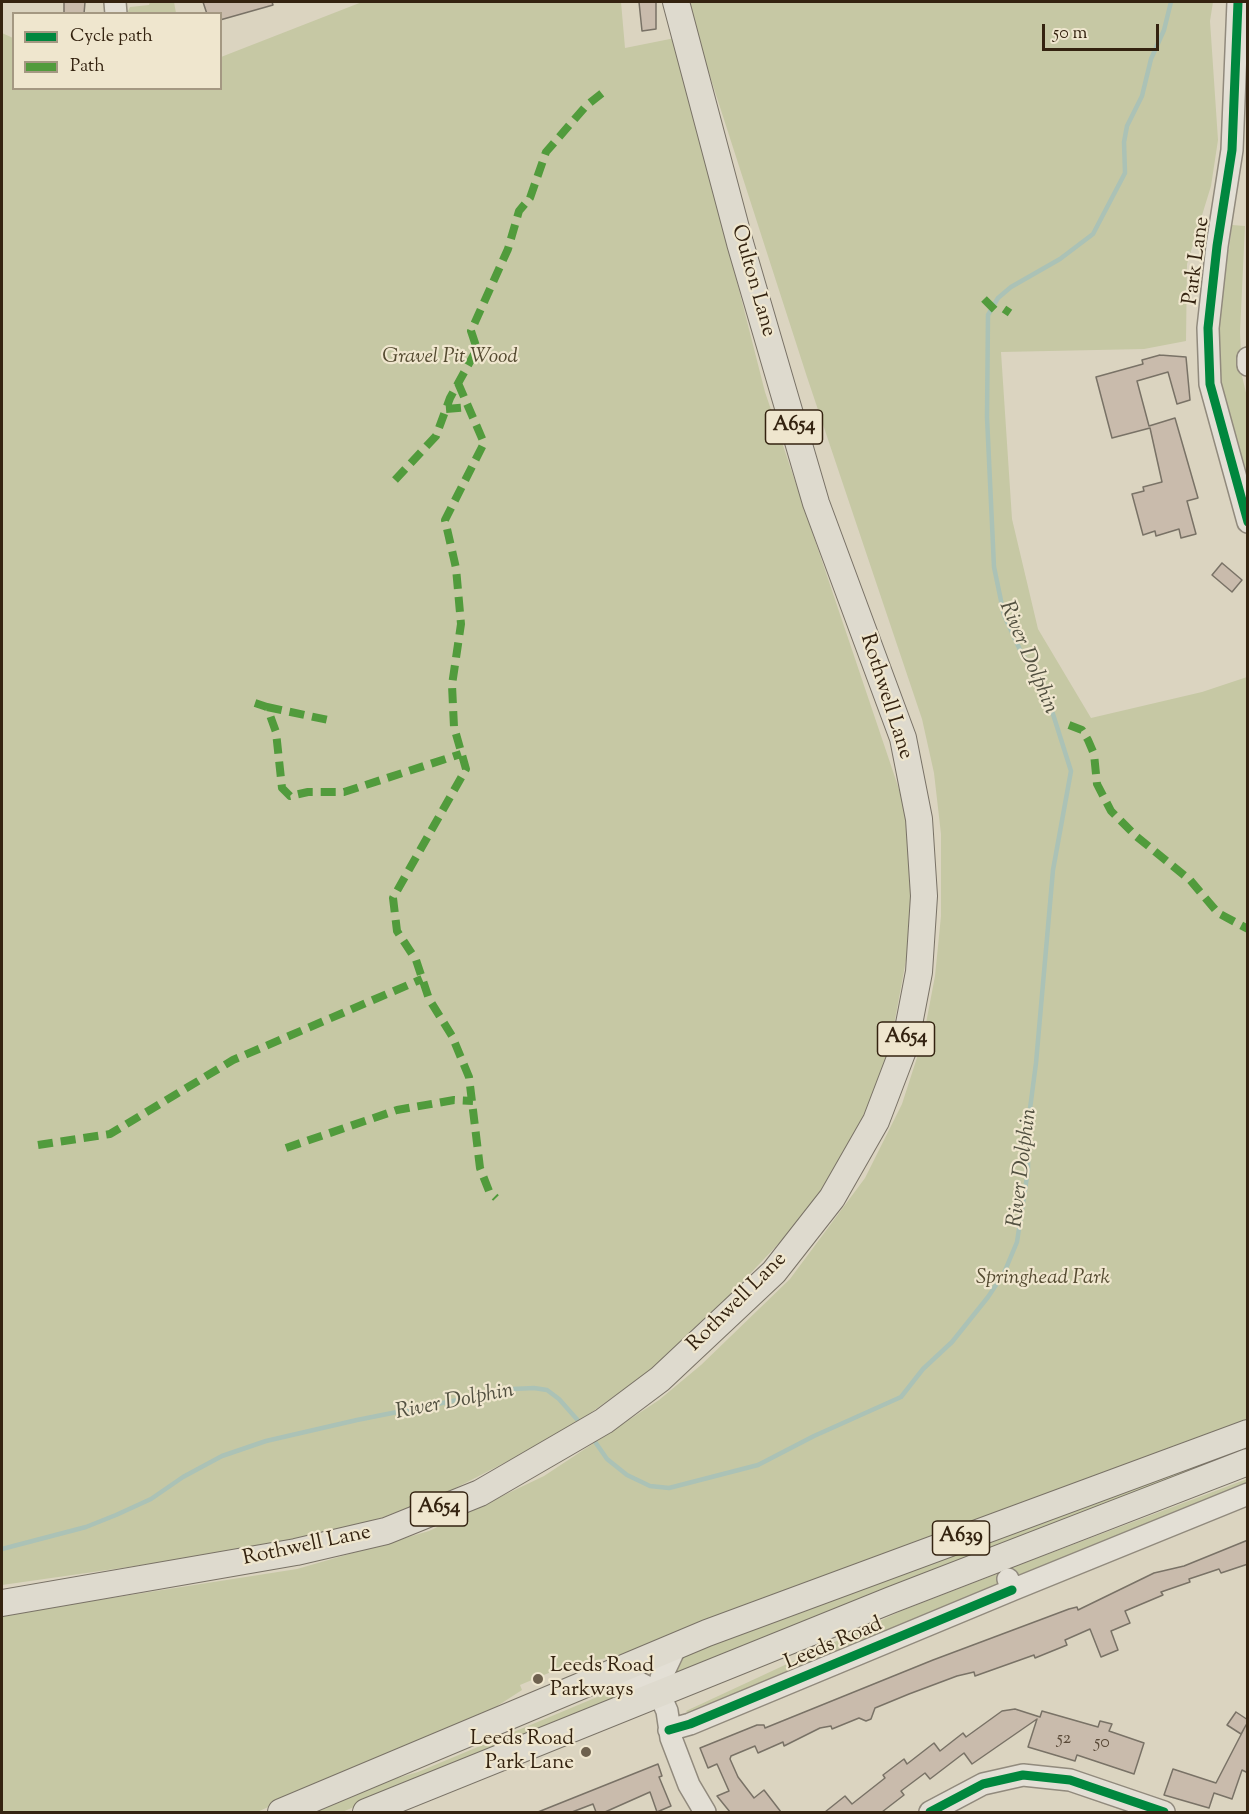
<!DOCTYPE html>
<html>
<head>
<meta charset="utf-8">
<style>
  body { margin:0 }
  #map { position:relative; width:1249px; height:1814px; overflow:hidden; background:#dbd4c0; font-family:"Sorts Mill Goudy",serif }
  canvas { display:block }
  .frame { position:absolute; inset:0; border:3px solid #342310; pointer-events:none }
  .legend { position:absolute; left:12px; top:12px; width:210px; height:78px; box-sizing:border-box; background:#efe6ce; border:2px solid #a49882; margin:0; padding:8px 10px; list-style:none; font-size:18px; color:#342310 }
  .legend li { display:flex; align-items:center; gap:12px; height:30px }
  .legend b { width:30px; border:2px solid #a49882 }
  .scale { position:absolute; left:1042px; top:24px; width:117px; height:27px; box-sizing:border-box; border:3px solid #342310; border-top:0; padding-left:8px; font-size:18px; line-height:21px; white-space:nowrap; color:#342310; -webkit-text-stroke:4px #efe6ce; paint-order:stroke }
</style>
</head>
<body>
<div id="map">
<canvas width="1249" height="1814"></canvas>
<div class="frame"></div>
<ul class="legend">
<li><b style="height:8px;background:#00873e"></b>Cycle path</li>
<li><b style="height:8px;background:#519b3c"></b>Path</li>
</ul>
<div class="scale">50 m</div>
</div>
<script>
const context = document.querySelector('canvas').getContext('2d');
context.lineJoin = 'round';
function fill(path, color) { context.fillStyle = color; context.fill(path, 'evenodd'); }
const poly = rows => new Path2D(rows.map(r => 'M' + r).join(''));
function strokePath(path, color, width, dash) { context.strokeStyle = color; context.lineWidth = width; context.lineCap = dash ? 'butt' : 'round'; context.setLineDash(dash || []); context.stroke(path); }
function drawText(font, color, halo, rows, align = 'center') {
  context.font = font + ' "Sorts Mill Goudy",serif'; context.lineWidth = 4.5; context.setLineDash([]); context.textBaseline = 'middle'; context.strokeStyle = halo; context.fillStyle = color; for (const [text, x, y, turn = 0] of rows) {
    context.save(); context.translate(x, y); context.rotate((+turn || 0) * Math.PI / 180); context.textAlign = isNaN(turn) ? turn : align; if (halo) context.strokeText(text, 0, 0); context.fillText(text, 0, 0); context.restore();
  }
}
fill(poly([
  [150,2,174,2,176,13,127,13,130,7,149,5],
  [362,2,621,2,625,48,675,38,765,392,903,801,912,873,911,933,889,1052,862,1121,827,1187,799,1222,677,1351,564,1432,446,1493,384,1517,323,1535,234,1552,2,1585,2,33,13,38,14,88,220,88,221,57],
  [690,2,1213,2,1210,21,1218,140,1211,186,1187,264,1186,341,1144,349,1001,352,1012,519,1038,629,1091,718,1202,692,1247,677,1247,1423,814,1580,629,1652,551,1672,520,1685,522,1690,488,1712,257,1812,2,1812,2,1615,297,1569,429,1531,544,1476,659,1400,701,1365,790,1279,865,1178,902,1104,923,1039,935,976,941,916,941,834,934,773,922,719,807,377,699,42],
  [1232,225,1245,226,1240,332,1242,376,1247,397,1247,488,1233,440,1216,364,1215,324,1225,250,1229,250],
  [1247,1444,1247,1452,672,1678,683,1654],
  [1247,1479,1247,1488,1026,1580,1015,1577,1011,1568],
  [999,1573,1002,1585,690,1716,686,1711,901,1611],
  [614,1690,617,1699,342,1812,303,1812,356,1790,418,1772]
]), '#c6c8a4');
strokePath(poly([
  [591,1436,607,1459,627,1475,650,1486,669,1488,758,1465,814,1436,901,1397,923,1369,952,1342,988,1297,1004,1273,1017,1242,1028,1170,1028,1124,1036,1063,1053,870,1071,771,1046,692,1021,652,1004,615,994,567,987,417,988,315,998,298,1011,287,1060,259,1093,234,1125,173,1124,142,1127,126,1142,96,1151,59,1164,30,1171,2],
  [2,1549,86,1527,116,1515,151,1499,183,1477,222,1456,266,1441,357,1420,513,1389,534,1388,547,1390,559,1399,582,1425]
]), '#abc2b6', 4.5);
const building = poly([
  [64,2,85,2,84,14,64,13,64,2],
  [203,2,272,2,273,5,220,20,220,14,207,14,203,2],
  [639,2,656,2,656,29,642,31,639,2],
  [1160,355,1186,357,1190,400,1177,404,1168,372,1137,381,1149,426,1175,418,1198,498,1187,501,1196,534,1181,538,1179,529,1156,536,1155,531,1143,535,1132,494,1144,491,1143,487,1162,482,1150,428,1112,438,1096,377,1143,364,1142,360,1160,355],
  [1222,563,1242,580,1232,592,1212,575,1222,563],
  [1248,1540,1248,1564,1221,1573,1219,1569,1189,1579,1190,1582,1161,1592,1163,1595,1125,1611,1130,1623,1111,1631,1118,1650,1101,1657,1090,1629,1065,1640,1067,1645,1035,1658,1034,1655,975,1676,974,1672,957,1676,909,1694,875,1708,871,1719,866,1721,859,1718,832,1729,831,1726,820,1728,784,1746,783,1742,758,1753,755,1746,731,1756,730,1759,738,1777,754,1798,764,1790,781,1812,730,1812,717,1796,729,1791,717,1764,708,1768,700,1748,757,1725,764,1725,765,1728,933,1660,1069,1609,1077,1607,1078,1610,1154,1573,1184,1566,1248,1540],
  [1015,1709,1040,1717,1042,1711,1098,1727,1100,1721,1112,1724,1109,1731,1144,1743,1134,1774,1077,1755,1075,1761,1028,1747,1037,1719,972,1764,964,1753,930,1779,925,1773,901,1791,904,1795,882,1812,825,1812,845,1796,852,1804,885,1778,883,1775,904,1759,907,1764,934,1743,940,1751,963,1733,966,1737,1002,1711,1015,1709],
  [1236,1712,1248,1720,1248,1773,1242,1770,1232,1799,1214,1793,1209,1808,1164,1795,1173,1769,1216,1783,1246,1725,1241,1734,1227,1725,1236,1712],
  [658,1764,662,1776,659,1777,671,1806,657,1812,650,1792,605,1812,596,1812,593,1804,572,1812,538,1812,658,1764]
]);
fill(building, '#c9bbac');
strokePath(building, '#797266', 1.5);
const minor = poly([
  [115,2,116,14],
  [1238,2,1232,150,1217,246,1208,328,1210,384,1248,522],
  [1248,358,1248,365],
  [1008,1579,1012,1590,1248,1494],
  [607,1674,628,1677,659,1693],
  [659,1693,667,1711,671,1738,689,1785,705,1812],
  [659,1693,661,1678,676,1646],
  [669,1730,690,1724,1012,1590],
  [930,1812,983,1784,1023,1775,1070,1780,1164,1812]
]);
const major = poly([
  [2,1603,296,1552,386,1531,480,1493,604,1421,660,1379,774,1272,832,1198,876,1121,905,1045,919,972,924,896,919,819,903,738,816,503,740,243,676,2],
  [281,1812,707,1633,1248,1433],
  [366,1812,891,1600,1248,1462]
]);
strokePath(minor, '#918a7d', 24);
strokePath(major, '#797266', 28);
strokePath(minor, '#e3dfd5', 21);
strokePath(major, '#dedace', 26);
strokePath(poly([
  [984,299,999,314],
  [1004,309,1010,313],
  [458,383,484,443,445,520,456,568,461,624,452,685,454,727,466,769,393,898,397,931,416,960,429,999,452,1036,469,1077,480,1168,489,1191,496,1198],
  [446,409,469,407],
  [395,480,436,436,450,398,477,349,471,331,508,249,519,211,530,198,546,152,586,106,606,90],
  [255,703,267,707,276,732,282,788,290,796,308,792,344,792,461,754],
  [267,707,333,721],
  [1069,725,1082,730,1088,740,1094,754,1097,784,1111,811,1136,836,1190,880,1218,913,1248,929],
  [38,1145,110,1134,233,1060,422,979],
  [286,1148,397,1110,454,1100,473,1101]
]), '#519b3c', 8, [15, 8]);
strokePath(poly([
  [1238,2,1232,150,1217,246,1208,328,1210,384,1248,522],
  [669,1730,690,1724,1012,1590],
  [930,1812,983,1784,1023,1775,1070,1780,1164,1812]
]), '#00873e', 9);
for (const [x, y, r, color] of [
  [538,1679,6,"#6e614e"],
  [586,1752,6,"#6e614e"]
]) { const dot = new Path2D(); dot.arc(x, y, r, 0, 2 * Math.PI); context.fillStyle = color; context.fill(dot); strokePath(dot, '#efe6ce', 2); }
drawText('18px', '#594937', null, [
  ["52",1064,1740],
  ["50",1102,1744]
]);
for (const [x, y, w] of [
  [794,427,57],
  [906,1039,57],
  [439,1509,57],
  [961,1538,57]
]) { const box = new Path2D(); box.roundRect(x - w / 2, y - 17, w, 34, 4.5); context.fillStyle = '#efe6ce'; context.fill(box); strokePath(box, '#342310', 1.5); }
drawText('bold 20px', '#342310', null, [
  ["A654",794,427],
  ["A654",906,1039],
  ["A654",439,1509],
  ["A639",961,1538]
]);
drawText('21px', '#342310', '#efe6ce', [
  ["Park Lane",1198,261,-82],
  ["Oulton Lane",752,281,74],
  ["Rothwell Lane",885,697,72],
  ["Rothwell Lane",738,1303,-45],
  ["Rothwell Lane",307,1547,-12],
  ["Leeds Road",834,1645,-23]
]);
drawText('italic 21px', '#544a30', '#efe6ce', [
  ["Gravel Pit Wood",450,358],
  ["Springhead Park",1043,1279]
]);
drawText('21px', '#342310', '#efe6ce', [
  ["Leeds Road",550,1667],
  ["Parkways",550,1691],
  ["Leeds Road",574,1740,"right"],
  ["Park Lane",574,1764,"right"]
], 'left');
drawText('italic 22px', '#525040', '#efe6ce', [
  ["River Dolphin",1027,658,67],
  ["River Dolphin",1024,1168,-83],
  ["River Dolphin",455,1403,-11]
]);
</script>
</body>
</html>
